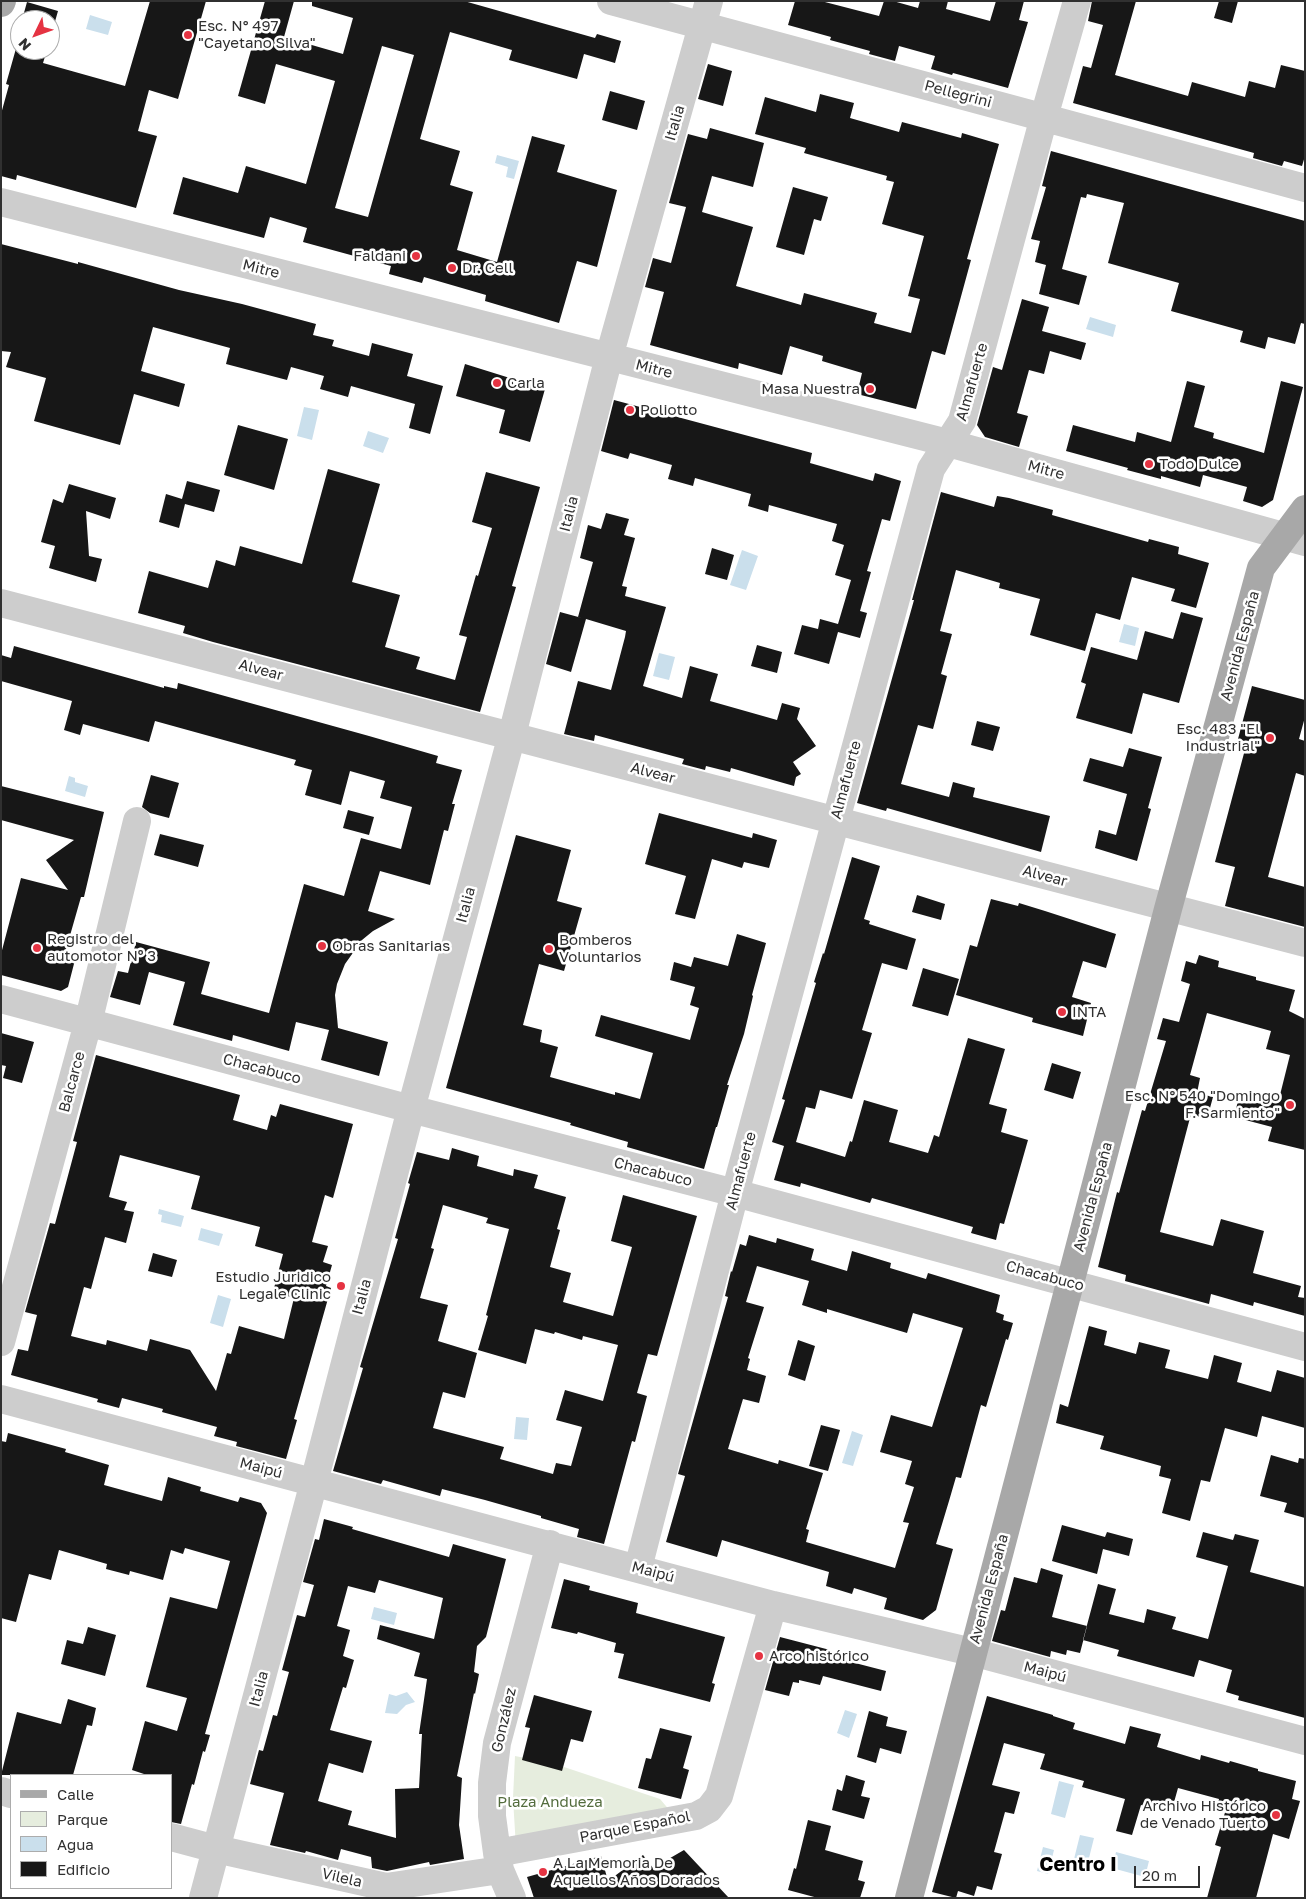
<!DOCTYPE html>
<html>
<head>
<meta charset="utf-8">
<style>
  body { margin:0 }
  #map { position:relative; width:1306px; height:1899px; overflow:hidden; background:#fff; font-family:"Golos Text",sans-serif }
  canvas { display:block }
  .frame { position:absolute; inset:0; border:2px solid #303030; pointer-events:none }
  .legend { position:absolute; left:10px; top:1774px; width:162px; height:115px; box-sizing:border-box; background:#fff; border:1px solid #acacac; margin:0; padding:6px 9px; list-style:none; font-size:15px; color:#303030 }
  .legend li { display:flex; align-items:center; gap:10px; height:25px }
  .legend b { width:25px; border:1px solid #acacac }
  .north { position:absolute; left:10px; top:10px; width:50px; height:50px; box-sizing:border-box; background:#fff; border:1px solid #acacac; border-radius:50%; rotate:228deg; font-size:14px; font-weight:700; line-height:20px; text-align:center; color:#303030 }
  .north::after { content:''; display:block; margin:auto; width:18px; height:22px; background:#e53342; clip-path:polygon(50% 0,100% 100%,50% 72%,0 100%) }
  .scale { position:absolute; left:1134px; top:1866px; width:66px; height:22px; box-sizing:border-box; border:2px solid #303030; border-top:0; padding-left:6px; font-size:15px; line-height:18px; white-space:nowrap; color:#303030; -webkit-text-stroke:4px #fff; paint-order:stroke }
</style>
</head>
<body>
<div id="map">
<canvas width="1306" height="1899"></canvas>
<div class="frame"></div>
<ul class="legend">
<li><b style="height:6px;background:#a8a8a8"></b>Calle</li>
<li><b style="height:14px;background:#e6edde"></b>Parque</li>
<li><b style="height:14px;background:#cadfec"></b>Agua</li>
<li><b style="height:14px;background:#171717"></b>Edificio</li>
</ul>
<div class="north">N</div>
<div class="scale">20 m</div>
</div>
<script>
const context = document.querySelector('canvas').getContext('2d');
context.lineJoin = 'round';
function fill(path, color) { context.fillStyle = color; context.fill(path, 'evenodd'); }
const poly = rows => new Path2D(rows.map(r => 'M' + r).join(''));
function strokePath(path, color, width, dash) { context.strokeStyle = color; context.lineWidth = width; context.lineCap = dash ? 'butt' : 'round'; context.setLineDash(dash || []); context.stroke(path); }
function drawText(font, color, halo, rows, align = 'center') {
  context.font = font + ' "Golos Text",sans-serif'; context.lineWidth = 5; context.setLineDash([]); context.textBaseline = 'middle'; context.strokeStyle = halo; context.fillStyle = color; for (const [text, x, y, turn = 0] of rows) {
    context.save(); context.translate(x, y); context.rotate((+turn || 0) * Math.PI / 180); context.textAlign = isNaN(turn) ? turn : align; if (halo) context.strokeText(text, 0, 0); context.fillText(text, 0, 0); context.restore();
  }
}
fill(poly([
  [515,1756,555,1764,660,1799,671,1812,516,1848,513,1798]
]), '#e6edde');
fill(poly([
  [90,15,112,22,108,35,86,29],
  [497,155,519,161,514,179,506,177,508,167,495,163],
  [1090,317,1116,325,1113,337,1086,329],
  [304,407,319,410,312,440,297,436],
  [368,431,389,438,383,453,363,446],
  [742,550,758,556,746,590,730,585],
  [1124,624,1139,628,1135,646,1119,642],
  [659,653,675,657,669,680,653,676],
  [69,776,75,778,75,782,88,786,85,797,65,791],
  [159,1209,184,1216,181,1227,161,1222,162,1215,158,1214],
  [201,1228,223,1234,219,1246,198,1240],
  [218,1295,231,1299,223,1327,210,1323],
  [516,1417,529,1418,527,1440,514,1439],
  [852,1431,863,1435,853,1466,842,1463],
  [374,1607,397,1613,394,1625,371,1619],
  [407,1692,415,1702,406,1705,397,1714,385,1713,389,1694,396,1696],
  [845,1710,857,1714,849,1738,837,1733],
  [1059,1781,1074,1785,1065,1818,1051,1814],
  [1080,1835,1094,1838,1087,1866,1073,1863],
  [1043,1847,1054,1850,1048,1874,1037,1871],
  [1116,1852,1149,1861,1145,1877,1112,1868]
]), '#cadfec');
fill(poly([
  [150,1,206,1,178,99,149,90,138,131,157,136,136,208,17,175,16,180,1,176,1,114,9,85,6,84,17,45,15,44,20,26,20,50,47,50,43,63,125,86],
  [265,1,294,1,284,37,343,54,353,18,312,6,312,1,464,1,595,38,597,34,621,41,615,63,584,54,577,79,509,60,512,50,450,32,420,139,460,151,450,185,473,192,457,250,497,262,532,136,565,145,557,172,617,190,597,267,577,261,559,323,485,301,486,295,424,277,422,283,389,274,391,266,303,242,307,228,270,217,264,238,173,214,183,177,238,193,246,166,306,184,335,81,276,64,265,104,238,96],
  [382,46,414,55,368,217,335,208],
  [795,1,821,1,879,16,884,1,893,1,918,8,920,1,948,1,946,9,990,21,996,1,1024,1,1019,20,1028,22,1008,88,953,73,952,75,931,69,935,56,899,46,895,61,869,54,870,51,830,40,831,37,788,25],
  [1092,1,1136,1,1115,75,1188,96,1192,82,1245,97,1249,81,1275,88,1281,65,1305,71,1305,156,1302,166,1284,161,1282,166,1253,158,1254,153,1073,103,1083,66,1091,68,1103,25,1088,21],
  [1219,1,1238,1,1232,23,1214,18],
  [27,2,58,11,50,39,50,20,22,20],
  [708,64,732,71,723,106,698,99],
  [610,91,645,101,637,130,602,120],
  [820,94,854,103,850,118,899,132,902,122,961,138,962,133,999,144,967,259,971,260,945,355,932,351,916,409,857,394,862,373,822,361,823,356,790,346,782,375,739,363,738,369,650,345,664,292,645,287,653,258,671,263,686,207,669,203,688,134,707,139,710,128,764,143,753,187,712,176,702,212,753,227,736,286,801,305,804,293,877,313,874,323,911,333,920,299,908,296,924,236,882,224,894,182,886,180,887,176,804,153,806,148,755,134,765,97,816,112],
  [1051,151,1305,221,1305,324,1301,323,1295,344,1268,337,1265,349,1240,342,1243,331,1171,311,1179,283,1108,263,1124,203,1087,194,1086,198,1081,197,1062,269,1087,276,1079,305,1039,294,1046,265,1035,262,1040,241,1031,239,1046,187,1042,186],
  [793,187,828,197,821,221,814,219,804,255,776,247],
  [1,244,78,264,78,262,179,290,242,304,316,324,313,335,334,340,332,346,369,356,372,343,413,354,407,376,443,386,430,434,409,428,415,404,351,386,348,397,320,389,324,376,291,367,287,380,226,364,230,348,153,327,141,371,185,384,179,407,134,394,120,445,34,421,46,378,6,367,11,352,1,351],
  [1022,299,1049,307,1042,331,1086,343,1081,360,1050,351,1044,374,1029,370,1017,413,1028,416,1019,447,985,437,977,425,993,367,1002,370],
  [465,364,545,389,530,442,499,433,505,410,456,396],
  [1187,381,1205,386,1194,427,1214,433,1213,438,1264,453,1281,381,1303,387,1273,500,1262,507,1243,501,1247,487,1203,475,1200,487,1161,476,1161,479,1127,470,1128,468,1066,451,1073,425,1135,442,1137,432,1171,442],
  [614,400,812,453,810,463,873,481,875,473,901,481,890,521,882,519,867,571,871,572,860,611,867,613,860,638,838,632,829,664,794,654,802,625,818,629,820,619,838,624,851,580,835,575,844,545,832,541,837,524,769,505,768,512,748,506,751,494,695,478,693,486,668,479,672,465,630,453,628,459,601,451],
  [238,425,288,439,274,490,224,475],
  [328,469,380,484,352,582,400,595,385,647,420,657,416,669,455,680,467,637,459,635,476,575,478,576,492,528,472,522,486,472,540,487,512,586,516,587,480,712,213,642,183,633,185,626,138,613,149,571,208,588,216,560,235,566,240,546,302,564],
  [187,481,220,490,214,512,185,504,179,528,159,522,166,494,182,499],
  [69,484,116,498,110,519,86,511,89,556,102,559,96,582,49,568,55,546,41,542,53,499,63,503],
  [941,492,994,507,997,496,1009,498,1053,510,1052,515,1148,542,1149,539,1179,547,1178,554,1209,563,1196,608,1171,601,1175,589,1132,577,1120,620,1096,613,1085,651,1030,635,1040,599,999,588,1000,583,956,570,940,631,952,634,941,674,947,676,933,729,918,725,901,784,949,797,953,782,975,788,973,797,1050,816,1041,852,887,808,886,811,857,803,914,600,912,600],
  [606,513,629,519,624,535,635,538,622,586,627,587,625,596,666,607,643,686,682,698,690,666,718,674,710,701,777,720,782,703,800,708,797,719,816,746,793,762,801,774,796,777,794,786,731,768,730,772,706,766,705,770,682,764,684,759,595,735,594,741,564,734,578,681,611,690,625,637,626,631,586,619,571,672,546,664,560,612,582,618,578,617,593,562,580,558,588,525,601,529],
  [712,548,734,555,727,580,705,574],
  [1181,612,1203,618,1179,703,1143,693,1132,734,1076,718,1086,684,1081,682,1091,647,1137,660,1145,631,1173,639],
  [757,645,782,652,777,673,751,666],
  [14,646,164,688,164,686,177,689,178,683,369,736,438,756,436,763,462,770,452,804,455,804,448,831,444,830,430,885,380,871,368,911,395,919,373,931,362,940,345,964,337,984,335,995,338,1028,388,1042,379,1076,321,1060,329,1030,296,1022,289,1051,233,1035,232,1041,173,1025,185,982,149,972,140,1005,110,997,118,971,128,973,136,942,210,962,201,994,269,1013,304,884,344,896,361,838,401,849,412,807,380,798,385,781,350,771,341,805,305,795,312,770,294,765,296,760,155,721,149,742,83,724,80,735,64,730,72,701,1,681,1,655,11,658],
  [1252,686,1305,700,1305,717,1299,739,1305,741,1305,776,1296,773,1268,877,1305,887,1305,927,1225,906,1235,867,1215,862,1247,742,1238,739],
  [977,721,1000,727,993,751,971,745],
  [1129,748,1162,757,1148,808,1151,809,1137,861,1095,848,1099,830,1116,835,1127,794,1083,781,1090,758,1123,767],
  [151,775,179,783,169,818,150,813,142,807],
  [1,786,104,812,84,897,81,897,65,953,76,956,68,987,61,991,1,975,1,954,21,878,68,890,46,860,74,840,1,820],
  [348,810,374,817,369,835,343,828],
  [659,813,752,838,753,833,777,840,769,868,744,862,742,868,712,859,695,919,675,914,686,876,645,864],
  [160,834,204,845,198,867,154,855],
  [516,835,571,850,557,901,582,908,564,971,539,964,523,1025,542,1030,540,1042,558,1047,550,1077,615,1095,615,1092,640,1099,653,1053,595,1036,601,1015,690,1040,699,1008,690,1005,695,987,670,980,674,962,691,967,694,957,728,966,737,934,766,943,752,995,753,996,744,1034,727,1085,729,1085,717,1127,716,1127,704,1169,627,1147,628,1142,570,1125,571,1123,446,1088],
  [852,857,880,866,864,919,870,921,869,924,916,939,907,970,882,963,862,1030,872,1033,852,1099,820,1090,815,1109,806,1107,796,1142,845,1157,850,1141,852,1142,864,1100,898,1110,889,1142,928,1153,934,1135,939,1137,968,1038,1005,1049,989,1104,1007,1109,1001,1132,1028,1140,1004,1224,1000,1223,996,1240,971,1233,973,1227,872,1198,870,1203,801,1183,800,1187,774,1180,784,1146,772,1142,785,1100,782,1099,816,983,814,982,823,953,824,954],
  [917,895,945,904,941,920,912,912],
  [991,899,1018,906,1019,903,1045,911,1116,934,1106,968,1083,961,1072,997,1091,1003,1083,1036,1032,1022,1033,1018,956,995,970,945,977,947],
  [1199,955,1219,961,1218,967,1256,977,1256,980,1295,990,1289,1011,1305,1019,1305,1150,1268,1141,1272,1127,1234,1117,1240,1093,1278,1103,1290,1055,1266,1049,1271,1031,1207,1013,1190,1075,1200,1078,1197,1093,1213,1097,1207,1119,1191,1114,1160,1232,1213,1246,1221,1219,1264,1231,1253,1273,1301,1286,1298,1297,1305,1298,1305,1316,1254,1302,1253,1306,1211,1294,1209,1304,1125,1281,1126,1275,1098,1267,1117,1192,1119,1193,1142,1110,1145,1111,1166,1041,1157,1039,1163,1018,1179,1022,1190,984,1181,981,1186,961,1196,964],
  [923,968,959,979,948,1016,912,1006],
  [1,1033,34,1042,22,1083,3,1078,6,1066,1,1065],
  [96,1055,240,1095,233,1120,267,1130,271,1115,276,1117,280,1104,353,1124,333,1198,325,1195,312,1242,328,1246,323,1262,332,1265,326,1286,331,1288,294,1419,297,1420,286,1459,236,1446,237,1442,214,1436,217,1427,162,1412,163,1409,122,1398,119,1408,97,1402,98,1399,11,1375,18,1349,28,1351,37,1315,25,1312,50,1223,55,1224,77,1142,73,1141],
  [120,1155,200,1176,191,1209,260,1227,255,1246,283,1254,273,1292,294,1298,284,1339,239,1326,231,1354,227,1353,216,1391,190,1350,150,1339,147,1351,107,1340,106,1345,71,1336,84,1287,91,1289,105,1237,126,1243,134,1212,124,1210,127,1202,109,1197],
  [1052,1063,1081,1072,1073,1099,1044,1090],
  [452,1148,479,1156,477,1166,513,1176,514,1169,538,1175,534,1188,566,1197,557,1229,560,1230,550,1267,571,1273,563,1302,613,1316,632,1247,611,1241,623,1195,697,1216,657,1356,648,1354,637,1393,647,1396,635,1442,632,1441,604,1544,577,1537,579,1529,541,1518,541,1516,485,1500,442,1489,440,1496,383,1480,381,1484,333,1471,363,1368,360,1367,366,1347,398,1239,395,1238,410,1184,408,1183,417,1152,449,1160],
  [443,1205,488,1218,486,1223,509,1229,486,1315,488,1316,478,1350,526,1364,535,1329,554,1334,555,1332,582,1340,583,1336,618,1345,603,1401,565,1390,556,1420,582,1427,571,1466,556,1463,553,1474,500,1459,504,1447,433,1428,443,1392,465,1398,477,1353,438,1341,448,1305,420,1298,434,1249,431,1248],
  [749,1235,776,1243,777,1238,814,1249,811,1260,847,1271,852,1251,891,1263,890,1268,926,1279,928,1273,1000,1295,996,1312,1004,1315,1003,1320,1013,1323,1008,1340,1006,1339,986,1407,981,1405,961,1478,956,1477,949,1501,936,1544,953,1549,936,1610,923,1620,884,1609,887,1598,854,1588,852,1594,826,1586,829,1572,722,1540,717,1557,666,1542,685,1476,678,1474,728,1297,725,1296,731,1271,732,1272,740,1244,746,1246],
  [757,1266,809,1281,802,1305,827,1313,827,1309,907,1333,913,1313,963,1328,932,1427,891,1415,880,1452,912,1461,905,1484,914,1487,903,1522,909,1523,895,1568,806,1542,809,1530,806,1529,823,1473,779,1460,778,1464,728,1449,743,1399,759,1403,766,1376,747,1370,750,1359,748,1358,764,1307,746,1302],
  [153,1253,177,1260,172,1277,148,1271],
  [1089,1326,1107,1331,1104,1345,1136,1354,1139,1342,1170,1350,1165,1368,1208,1379,1214,1355,1242,1363,1237,1382,1271,1392,1277,1370,1305,1378,1305,1428,1262,1416,1257,1437,1225,1428,1210,1482,1201,1480,1190,1521,1162,1513,1171,1479,1159,1476,1161,1466,1100,1449,1104,1436,1056,1423,1060,1404,1068,1407],
  [798,1340,815,1346,805,1381,788,1375],
  [821,1425,840,1430,828,1471,809,1466],
  [8,1433,66,1449,65,1452,109,1465,104,1485,162,1501,168,1477,201,1487,200,1491,238,1502,240,1497,261,1503,267,1513,205,1734,210,1735,205,1752,203,1751,194,1785,192,1784,181,1824,171,1822,171,1775,147,1775,132,1770,145,1721,177,1731,187,1698,146,1687,170,1597,217,1609,230,1561,185,1548,183,1554,171,1550,163,1580,130,1571,129,1575,106,1569,107,1564,59,1550,51,1580,29,1574,16,1622,1,1618,1,1441,6,1442],
  [1271,1455,1298,1463,1299,1458,1305,1459,1305,1518,1284,1512,1287,1503,1260,1496],
  [324,1519,353,1527,352,1529,449,1557,453,1544,506,1559,486,1637,477,1646,474,1672,479,1674,475,1694,474,1693,457,1776,462,1778,459,1825,464,1859,430,1865,429,1862,387,1871,372,1868,371,1857,341,1849,338,1860,306,1851,305,1853,270,1845,284,1793,250,1784,259,1750,263,1751,273,1715,277,1716,289,1672,282,1670,297,1615,305,1617,314,1585,303,1582,315,1539,319,1540],
  [379,1580,443,1598,434,1639,380,1625,377,1639,420,1653,414,1676,427,1679,419,1734,422,1734,419,1788,395,1789,396,1838,348,1825,352,1811,318,1801,329,1763,363,1773,372,1741,330,1730,343,1687,346,1688,354,1660,343,1656,350,1630,337,1626,348,1586,375,1593],
  [1062,1525,1105,1537,1107,1532,1133,1539,1129,1556,1103,1549,1097,1574,1052,1561],
  [1203,1532,1233,1540,1235,1534,1259,1540,1250,1572,1305,1587,1305,1718,1238,1700,1239,1696,1226,1692,1232,1670,1199,1660,1194,1677,1117,1656,1119,1650,1083,1640,1098,1584,1116,1589,1109,1614,1144,1623,1147,1609,1176,1617,1172,1629,1208,1639,1228,1566,1196,1557],
  [1041,1568,1063,1575,1052,1617,1087,1626,1080,1653,1067,1650,1066,1655,1051,1651,1050,1657,992,1641,1001,1610,1005,1611,1014,1577,1037,1583],
  [564,1579,590,1586,589,1590,638,1603,636,1613,725,1637,712,1683,715,1684,710,1702,618,1678,624,1654,614,1652,616,1643,578,1632,577,1634,551,1628],
  [88,1627,116,1635,105,1676,61,1664,67,1640,83,1644],
  [780,1637,830,1650,828,1656,886,1671,881,1691,823,1676,820,1685,799,1680,799,1683,793,1682,789,1696,765,1690],
  [534,1695,592,1711,583,1742,571,1739,562,1771,522,1760,530,1728,525,1727],
  [987,1696,1053,1715,1053,1716,1075,1723,1073,1729,1125,1744,1130,1726,1161,1734,1157,1747,1200,1760,1201,1755,1229,1763,1230,1761,1258,1769,1258,1771,1296,1781,1292,1799,1300,1801,1289,1839,1273,1834,1256,1898,1207,1898,1221,1847,1215,1845,1227,1806,1218,1804,1219,1799,1178,1788,1171,1813,1141,1805,1132,1835,1116,1831,1125,1799,1082,1787,1084,1781,1040,1769,1045,1754,1004,1743,992,1785,1020,1792,1014,1814,1005,1812,994,1852,1002,1854,992,1890,977,1886,974,1896,958,1891,956,1898,932,1892],
  [68,1699,96,1708,92,1726,87,1725,73,1775,1,1775,17,1712,61,1724],
  [869,1711,888,1717,886,1726,907,1731,901,1754,880,1748,876,1763,857,1757],
  [660,1728,692,1736,683,1768,689,1770,681,1799,638,1788,646,1758,651,1759],
  [846,1775,865,1781,861,1796,870,1798,864,1819,832,1810,837,1789,842,1791],
  [808,1820,831,1826,825,1850,863,1861,858,1880,865,1882,860,1898,818,1898,788,1890,794,1868,796,1869],
  [684,1850,729,1898,534,1898,527,1877,601,1856,608,1881,643,1855,653,1868]
]), '#171717');
strokePath(poly([
  [611,1,1305,188],
  [1,202,948,443,1305,542],
  [1,603,1305,943],
  [1,999,411,1109,735,1193,1305,1347],
  [1,1342,88,1023,137,821],
  [1,1399,773,1605,972,1652,1305,1741],
  [638,1568,735,1193,931,469,962,421,1044,117,1077,1],
  [1,1791,11,1794],
  [171,1837,216,1849,386,1887,500,1870],
  [497,1853,696,1816,709,1809,719,1796,773,1605],
  [203,1898,314,1482,411,1109,512,735,609,357,709,1],
  [512,1898,500,1870,497,1853,492,1816,492,1783,497,1743,550,1544]
]), '#cdcdcd', 28);
strokePath(poly([
  [1,3,2,1],
  [909,1898,1168,909,1261,568,1305,509]
]), '#a8a8a8', 28);
for (const [x, y, r, color] of [
  [188,35,5,"#e53342"],
  [416,256,5,"#e53342"],
  [452,268,5,"#e53342"],
  [497,383,5,"#e53342"],
  [870,389,5,"#e53342"],
  [630,410,5,"#e53342"],
  [1149,464,5,"#e53342"],
  [1270,738,5,"#e53342"],
  [322,946,5,"#e53342"],
  [37,948,5,"#e53342"],
  [549,949,5,"#e53342"],
  [1062,1012,5,"#e53342"],
  [1290,1105,5,"#e53342"],
  [341,1286,5,"#e53342"],
  [759,1656,5,"#e53342"],
  [1276,1815,5,"#e53342"],
  [543,1872,5,"#e53342"]
]) { const dot = new Path2D(); dot.arc(x, y, r, 0, 2 * Math.PI); context.fillStyle = color; context.fill(dot); strokePath(dot, '#fff', 2); }
drawText('15px', '#303030', '#fff', [
  ["Esc. N° 497",198,26],
  ["\"Cayetano Silva\"",198,43],
  ["Faldani",406,256,"right"],
  ["Dr. Cell",462,268],
  ["Carla",507,383],
  ["Masa Nuestra",860,389,"right"],
  ["Poliotto",640,410],
  ["Todo Dulce",1159,464],
  ["Esc. 483 \"El",1260,729,"right"],
  ["Industrial\"",1260,746,"right"],
  ["Registro del",47,939],
  ["automotor Nº 3",47,956],
  ["Bomberos",559,940],
  ["Voluntarios",559,957],
  ["Obras Sanitarias",332,946],
  ["INTA",1072,1012],
  ["Esc. N° 540 \"Domingo",1280,1096,"right"],
  ["F. Sarmiento\"",1280,1113,"right"],
  ["Estudio Juridico",331,1277,"right"],
  ["Legale Clinic",331,1294,"right"],
  ["Arco histórico",769,1656],
  ["Archivo Histórico",1266,1806,"right"],
  ["de Venado Tuerto",1266,1823,"right"],
  ["A La Memoria De",553,1863],
  ["Aquellos Años Dorados",553,1880]
], 'left');
drawText('15px', '#303030', '#fff', [
  ["Pellegrini",958,94,15],
  ["Italia",675,123,-74],
  ["Mitre",261,269,14],
  ["Mitre",654,369,14],
  ["Almafuerte",972,382,-74],
  ["Mitre",1046,470,15],
  ["Italia",569,514,-76],
  ["Avenida España",1240,646,-75],
  ["Alvear",261,670,15],
  ["Alvear",653,773,15],
  ["Almafuerte",846,780,-75],
  ["Alvear",1045,876,15],
  ["Italia",466,905,-75],
  ["Chacabuco",262,1069,15],
  ["Balcarce",72,1082,-75],
  ["Almafuerte",741,1171,-75],
  ["Chacabuco",653,1172,14],
  ["Avenida España",1093,1197,-75],
  ["Chacabuco",1045,1276,15],
  ["Italia",362,1297,-75],
  ["Maipú",261,1468,15],
  ["Maipú",653,1572,15],
  ["Avenida España",989,1589,-75],
  ["Maipú",1045,1672,15],
  ["Italia",259,1689,-75],
  ["González",504,1720,-77],
  ["Parque Español",635,1827,-11],
  ["Vilela",342,1878,13]
]);
drawText('15px', '#536c3d', '#fff', [
  ["Plaza Andueza",550,1802]
]);
drawText('bold 20px', '#000', '#fff', [
  ["Centro I",1078,1865]
]);
</script>
</body>
</html>
